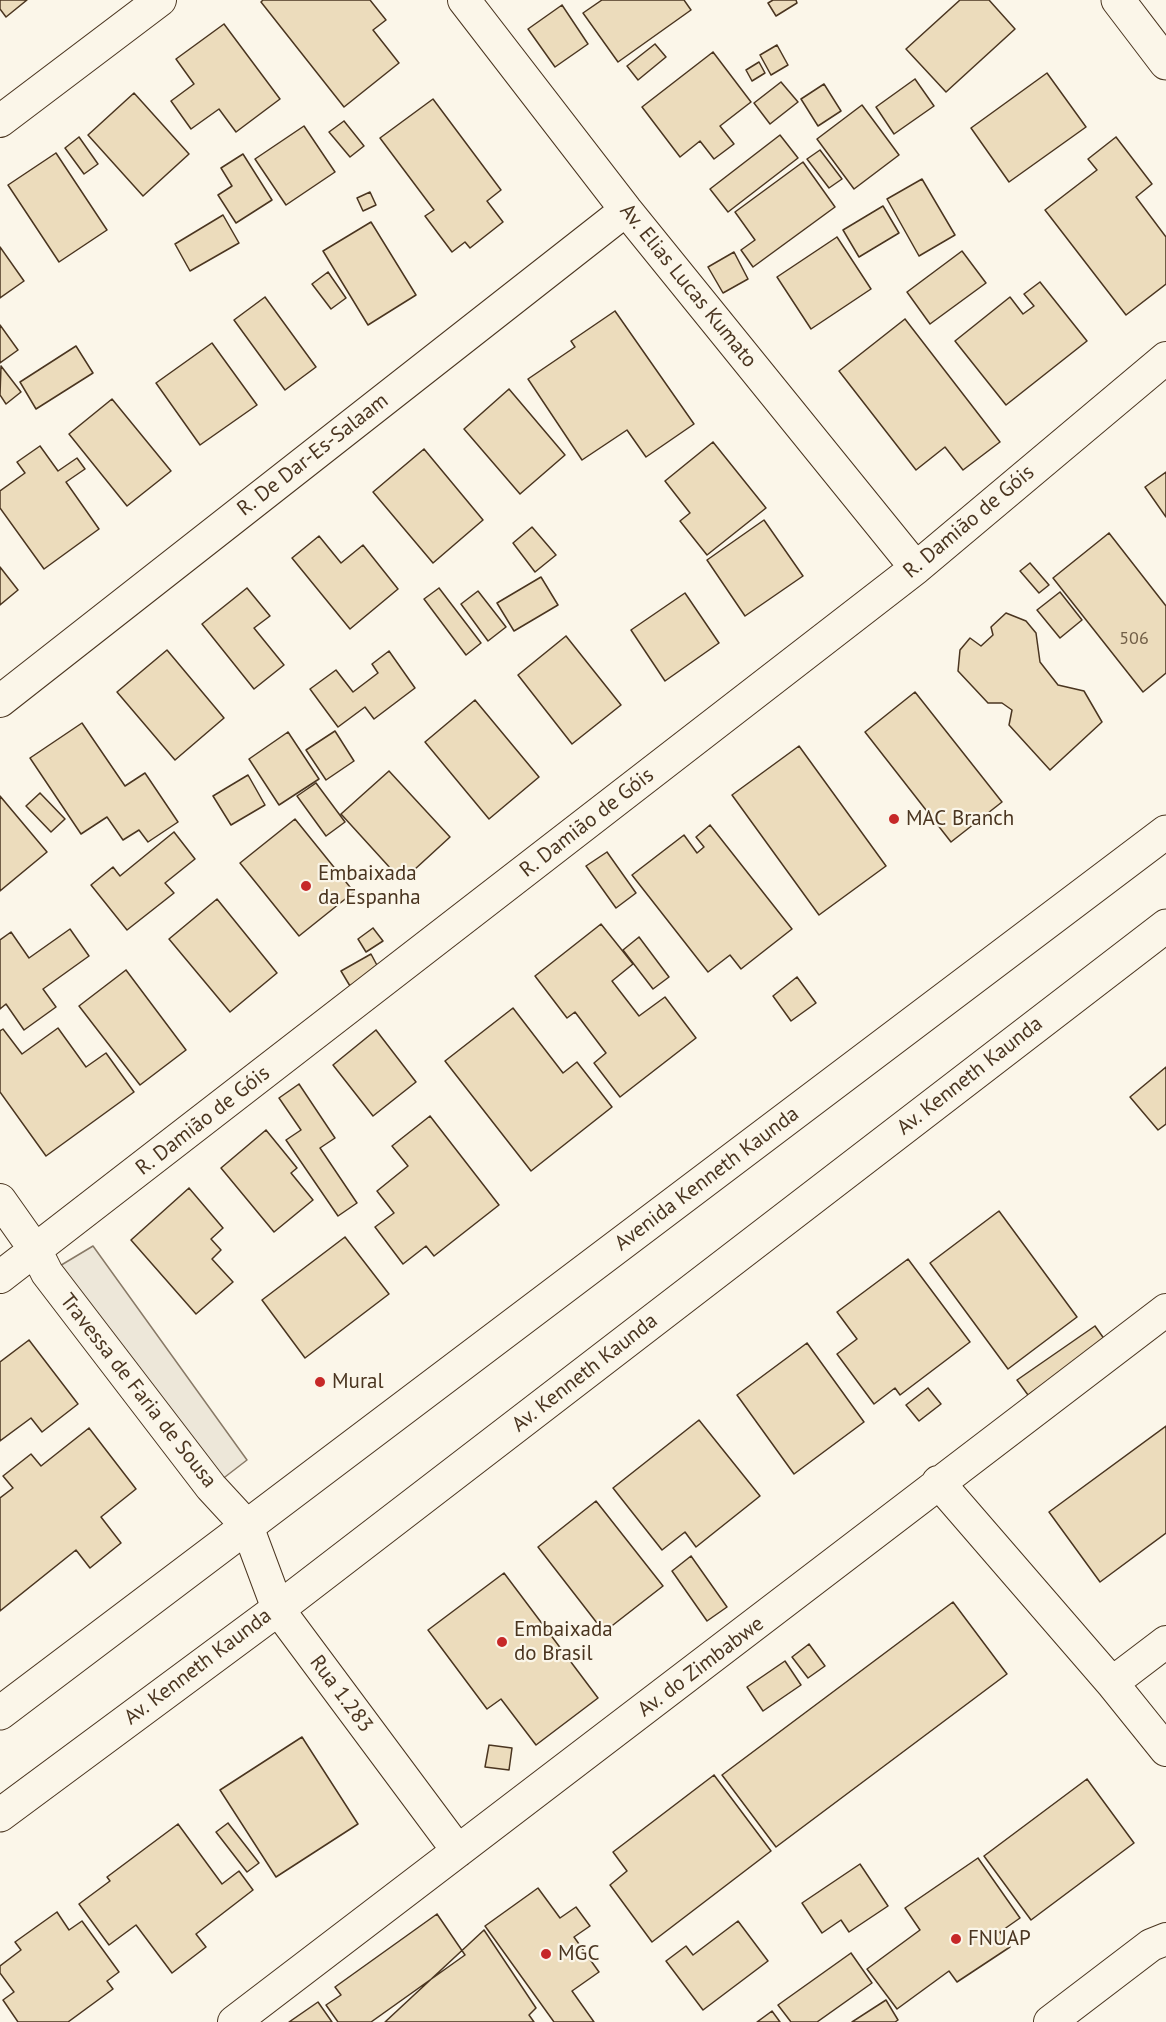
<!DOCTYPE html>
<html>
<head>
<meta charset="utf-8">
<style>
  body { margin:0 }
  canvas { display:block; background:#fbf6e9 }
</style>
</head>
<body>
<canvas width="1166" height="2022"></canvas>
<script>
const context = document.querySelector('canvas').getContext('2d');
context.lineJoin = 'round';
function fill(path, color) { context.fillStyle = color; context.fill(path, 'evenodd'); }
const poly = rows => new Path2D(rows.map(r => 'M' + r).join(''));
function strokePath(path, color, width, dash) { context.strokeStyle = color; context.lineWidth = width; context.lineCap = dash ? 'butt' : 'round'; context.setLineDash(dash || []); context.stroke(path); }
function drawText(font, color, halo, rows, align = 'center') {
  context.font = font + ' "PT Sans",sans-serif'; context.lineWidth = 4.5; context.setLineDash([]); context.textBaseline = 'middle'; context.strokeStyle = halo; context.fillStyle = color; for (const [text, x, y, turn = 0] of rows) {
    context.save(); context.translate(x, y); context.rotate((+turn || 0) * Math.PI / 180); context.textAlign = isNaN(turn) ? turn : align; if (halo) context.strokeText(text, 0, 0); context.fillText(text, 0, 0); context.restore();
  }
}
const parking = poly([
  [93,1246,247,1460,212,1487,48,1273,93,1246]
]);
fill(parking, '#ede7d9');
strokePath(parking, '#887966', 1.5);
const building = poly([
  [0,0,27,0,6,17,0,9,0,0],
  [263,0,370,0,386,20,373,30,399,63,344,107,261,2,263,0],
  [602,0,684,0,691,10,618,62,583,13,602,0],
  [773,0,796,0,797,3,776,16,768,3,773,0],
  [960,0,989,0,1015,29,946,92,906,49,960,0],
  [562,5,588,44,555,67,528,29,562,5],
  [224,24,280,99,236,132,219,109,191,129,171,101,194,84,176,59,224,24],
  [655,44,666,57,638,80,627,66,655,44],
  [777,45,788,65,771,75,760,55,777,45],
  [713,52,751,102,720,126,734,144,714,159,700,141,680,157,642,107,713,52],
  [759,62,765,73,752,81,746,70,759,62],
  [1047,73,1086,127,1009,182,971,128,1047,73],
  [915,79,934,106,894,134,876,107,915,79],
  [781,82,798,102,770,124,754,103,781,82],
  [824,84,841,111,818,126,801,99,824,84],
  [134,93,189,154,143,196,88,135,134,93],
  [433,99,501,190,487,201,503,222,470,248,465,242,452,252,425,216,434,210,380,138,433,99],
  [862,105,899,155,854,189,817,139,862,105],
  [344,121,364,146,350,157,329,132,344,121],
  [304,126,335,172,286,205,255,159,304,126],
  [780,135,798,158,728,212,710,189,780,135],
  [79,137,98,164,84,174,65,148,79,137],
  [1116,137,1152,184,1136,197,1166,237,1166,284,1126,315,1045,210,1097,170,1088,159,1116,137],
  [820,150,842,179,829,188,807,159,820,150],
  [56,153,107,230,59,262,8,185,56,153],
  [243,154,272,200,236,223,218,195,232,186,221,168,243,154],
  [803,162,835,207,753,267,741,250,755,240,735,212,803,162],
  [922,179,955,235,919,256,887,199,922,179],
  [370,192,376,205,363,211,357,198,370,192],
  [883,206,899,233,859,257,843,230,883,206],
  [223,215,239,243,190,271,175,244,223,215],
  [371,222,416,295,368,325,323,251,371,222],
  [837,237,871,289,811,329,777,277,837,237],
  [0,247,24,281,0,298,0,247],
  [962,251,986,283,930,324,907,292,962,251],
  [734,252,748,279,723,293,708,267,734,252],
  [328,272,346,298,331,309,312,284,328,272],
  [1040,282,1087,341,1006,405,955,341,1010,297,1023,314,1034,306,1024,294,1040,282],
  [265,297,316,367,285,390,234,320,265,297],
  [615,311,694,424,646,457,627,430,582,460,528,379,575,347,571,341,615,311],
  [905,319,1000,442,963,470,945,447,916,470,839,371,905,319],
  [0,325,18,350,0,363,0,325],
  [212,343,257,405,200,445,156,383,212,343],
  [76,346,93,373,36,409,20,382,76,346],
  [1,366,21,392,6,404,0,395,1,366],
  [509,389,565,455,520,494,464,429,509,389],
  [112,399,171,471,127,506,69,434,112,399],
  [713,442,766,508,707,555,680,521,690,513,665,481,713,442],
  [40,446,58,471,77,458,85,469,66,482,99,529,44,569,0,508,0,491,25,473,17,462,40,446],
  [424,449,483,520,433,563,373,492,424,449],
  [1166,472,1166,517,1145,487,1166,472],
  [764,520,803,576,745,616,707,560,764,520],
  [532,527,556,555,535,572,513,543,532,527],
  [1109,533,1166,606,1166,673,1143,692,1053,578,1109,533],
  [319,536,341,563,363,545,398,589,350,629,292,558,319,536],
  [1030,563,1049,585,1039,593,1020,571,1030,563],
  [0,567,18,590,0,605,0,567],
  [541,577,558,605,514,631,497,603,541,577],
  [247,588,270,616,254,628,284,665,254,689,202,624,247,588],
  [439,588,481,643,466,655,424,599,439,588],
  [478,591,506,627,488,641,461,604,478,591],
  [1060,592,1082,620,1060,638,1037,610,1060,592],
  [685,593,719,643,665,681,631,630,685,593],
  [1006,613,1026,621,1036,633,1040,662,1058,685,1084,691,1102,722,1050,770,1009,725,1012,710,1002,703,988,703,958,671,960,650,970,638,981,646,993,635,991,627,1006,613],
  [566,636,621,705,572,744,518,675,566,636],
  [167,650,224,718,175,760,117,692,167,650],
  [389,651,415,688,374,719,365,707,338,727,310,689,336,670,353,692,378,673,372,664,389,651],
  [915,692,1002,802,951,842,865,732,915,692],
  [475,700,539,777,489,819,425,742,475,700],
  [82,723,125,786,145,773,178,822,148,842,139,830,123,840,107,817,81,834,30,758,82,723],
  [335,731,354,761,326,780,306,750,335,731],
  [288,732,319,779,279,805,249,759,288,732],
  [799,746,886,866,819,915,732,795,799,746],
  [389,771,450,837,402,881,341,814,389,771],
  [248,775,265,805,231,825,213,796,248,775],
  [316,783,345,822,326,836,297,796,316,783],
  [40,793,65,819,51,832,26,806,40,793],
  [0,796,47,852,0,891,0,796],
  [295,819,354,892,299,936,240,863,295,819],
  [710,825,792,929,741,969,730,955,708,972,632,875,684,835,697,853,704,847,696,837,710,825],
  [174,832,195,859,165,883,174,893,127,930,91,885,113,867,120,876,174,832],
  [607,852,636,893,616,908,586,866,607,852],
  [217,899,277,973,230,1012,169,939,217,899],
  [601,924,633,964,612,981,639,1016,665,997,696,1038,620,1097,594,1063,606,1053,575,1012,567,1018,535,976,601,924],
  [373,928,383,941,366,952,358,939,373,928],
  [70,929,89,956,43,989,56,1007,24,1030,6,1004,0,1009,0,940,11,932,29,958,70,929],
  [639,937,669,977,653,989,623,950,639,937],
  [371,954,379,969,350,986,341,971,371,954],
  [126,970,186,1050,140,1085,79,1006,126,970],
  [797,977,816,1003,791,1021,773,996,797,977],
  [513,1008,563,1073,577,1062,612,1107,531,1171,445,1061,513,1008],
  [58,1028,86,1067,106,1053,134,1092,46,1156,0,1092,0,1031,3,1029,22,1054,58,1028],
  [376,1030,416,1082,373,1116,333,1065,376,1030],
  [1166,1067,1166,1124,1158,1130,1130,1097,1166,1067],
  [299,1084,335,1138,320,1148,357,1203,338,1216,286,1140,301,1130,279,1098,299,1084],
  [430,1116,499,1205,434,1256,426,1246,403,1264,375,1227,394,1213,377,1191,408,1166,392,1146,430,1116],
  [266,1130,297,1168,291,1173,313,1200,274,1232,221,1168,266,1130],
  [189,1188,223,1228,211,1239,221,1250,212,1259,233,1282,196,1314,131,1240,189,1188],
  [999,1211,1077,1317,1008,1369,930,1263,999,1211],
  [345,1237,389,1294,305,1358,262,1300,345,1237],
  [908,1259,970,1342,900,1395,895,1388,874,1404,837,1354,857,1339,837,1312,908,1259],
  [1095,1326,1105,1340,1028,1395,1017,1380,1095,1326],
  [29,1340,78,1404,42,1432,31,1418,0,1441,0,1362,29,1340],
  [807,1343,864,1422,794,1474,737,1395,807,1343],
  [928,1388,941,1404,919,1421,906,1405,928,1388],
  [699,1420,760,1496,696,1547,685,1532,662,1550,613,1488,699,1420],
  [1166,1426,1166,1533,1100,1582,1049,1512,1166,1426],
  [89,1428,136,1489,101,1517,121,1543,90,1568,76,1550,0,1611,0,1498,13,1488,3,1476,31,1454,41,1466,89,1428],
  [596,1501,663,1586,604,1632,538,1547,596,1501],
  [691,1556,727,1607,707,1621,672,1571,691,1556],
  [504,1573,598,1698,536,1745,501,1699,487,1709,428,1630,504,1573],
  [953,1602,1007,1674,776,1847,722,1775,953,1602],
  [809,1644,825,1666,808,1678,792,1657,809,1644],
  [785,1661,801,1685,763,1711,747,1687,785,1661],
  [302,1737,358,1824,276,1877,220,1790,302,1737],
  [489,1745,512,1748,509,1770,485,1767,489,1745],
  [714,1775,771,1851,652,1942,610,1885,627,1871,613,1852,714,1775],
  [1087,1779,1134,1843,1031,1920,984,1856,1087,1779],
  [228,1823,259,1863,247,1872,216,1832,228,1823],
  [178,1824,222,1884,239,1871,253,1890,196,1934,206,1947,172,1973,136,1925,109,1945,79,1904,110,1881,107,1877,178,1824],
  [978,1858,1020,1918,1000,1932,1010,1947,957,1982,949,1971,897,2009,867,1969,920,1930,905,1908,978,1858],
  [860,1864,888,1906,849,1932,841,1920,822,1933,802,1903,860,1864],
  [538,1888,560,1918,576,1907,590,1926,574,1937,599,1972,572,1991,594,2022,554,2022,485,1926,538,1888],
  [57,1912,69,1930,82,1921,119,1972,107,1981,113,1989,68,2022,18,2022,3,2000,14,1992,0,1973,0,1966,21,1950,15,1942,57,1912],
  [437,1914,465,1955,371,2022,338,2022,326,2005,341,1995,335,1987,437,1914],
  [738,1921,768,1961,703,2010,666,1961,686,1946,693,1955,738,1921],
  [484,1930,536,2008,529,2015,534,2022,385,2022,484,1930],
  [851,1953,872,1983,817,2022,791,2022,778,2005,851,1953],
  [886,2000,898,2020,895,2022,852,2022,886,2000],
  [318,2002,332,2022,289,2022,318,2002],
  [772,2011,780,2022,757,2022,772,2011]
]);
fill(building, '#ecdcbc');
strokePath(building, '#4a3520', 1.5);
const minor = poly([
  [464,0,626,210,916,568],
  [0,121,160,0],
  [0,701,626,210],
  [0,1200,36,1251,47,1273,211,1487,247,1526,278,1609,458,1851],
  [0,1277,916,568,1166,358],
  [938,1482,1112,1683,1166,1750],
  [1112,1683,1166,1642],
  [234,2022,1166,1310],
  [1050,2022,1151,1945,1166,1939]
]);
const tertiary = poly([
  [1118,0,1166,63]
]);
const primary = poly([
  [0,1713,1166,832],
  [0,1815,278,1609,1166,926]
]);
strokePath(minor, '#4a3520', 34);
strokePath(tertiary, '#4a3520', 35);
strokePath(primary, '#4a3520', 35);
strokePath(minor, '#fbf6e9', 32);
strokePath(tertiary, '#fbf6e9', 33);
strokePath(primary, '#fbf6e9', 33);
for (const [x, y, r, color] of [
  [894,819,6,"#c62828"],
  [306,886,6,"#c62828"],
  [320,1382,6,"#c62828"],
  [502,1642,6,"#c62828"],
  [956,1939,6,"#c62828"],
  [546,1954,6,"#c62828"]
]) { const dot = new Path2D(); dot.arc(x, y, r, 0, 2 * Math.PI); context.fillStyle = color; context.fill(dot); strokePath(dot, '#fbf6e9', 2); }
drawText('18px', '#725f47', null, [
  ["506",1134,639]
]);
drawText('21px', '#4a3520', '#fbf6e9', [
  ["Av. Elias Lucas Kumato",688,286,51],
  ["R. De Dar-Es-Salaam",313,455,-38],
  ["R. Damião de Góis",969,522,-40],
  ["R. Damião de Góis",587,823,-38],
  ["Av. Kenneth Kaunda",970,1076,-38],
  ["R. Damião de Góis",203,1121,-38],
  ["Avenida Kenneth Kaunda",707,1179,-37],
  ["Av. Kenneth Kaunda",585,1373,-38],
  ["Travessa de Faria de Sousa",138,1391,52],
  ["Av. Kenneth Kaunda",198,1667,-37],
  ["Av. do Zimbabwe",701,1667,-37],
  ["Rua 1.283",341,1694,53]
]);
drawText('21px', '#4a3520', '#fbf6e9', [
  ["MAC Branch",906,819],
  ["Embaixada",318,874],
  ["da Espanha",318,898],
  ["Mural",332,1382],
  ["Embaixada",514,1630],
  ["do Brasil",514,1654],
  ["FNUAP",968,1939],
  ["MGC",558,1954]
], 'left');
</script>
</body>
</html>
